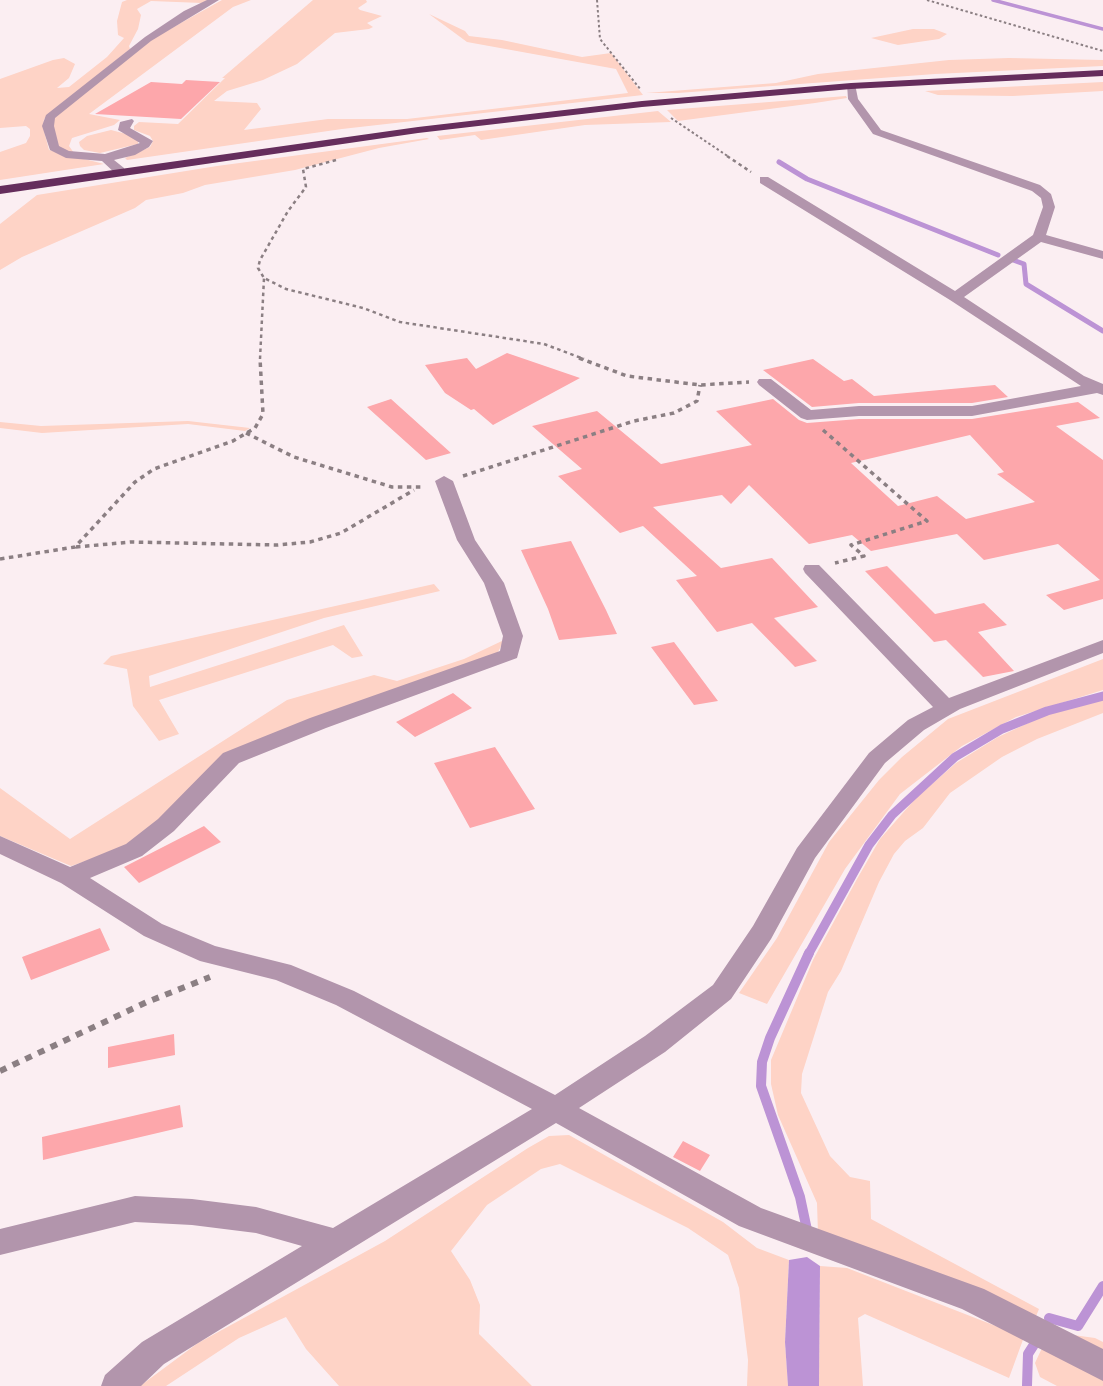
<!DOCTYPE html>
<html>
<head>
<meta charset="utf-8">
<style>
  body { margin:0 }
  canvas { display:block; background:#fbeef2 }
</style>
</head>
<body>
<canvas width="1103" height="1386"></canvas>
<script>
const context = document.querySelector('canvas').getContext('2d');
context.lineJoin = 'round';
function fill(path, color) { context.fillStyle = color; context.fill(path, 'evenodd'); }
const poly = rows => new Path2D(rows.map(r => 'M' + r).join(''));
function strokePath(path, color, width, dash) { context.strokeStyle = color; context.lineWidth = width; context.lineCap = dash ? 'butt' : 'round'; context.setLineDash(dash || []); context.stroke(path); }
fill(poly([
  [127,0,211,0,202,3,151,1,137,9,141,15,138,29,129,46,130,49,44,119,43,127,49,150,104,164,0,180,0,152,26,143,30,136,30,129,26,126,0,128,0,79,53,60,64,58,75,64,69,78,57,88,69,87,107,57,124,38,118,35,117,21,122,2],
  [222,0,251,0,233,7,89,114,120,120,114,125,72,138,69,146,74,153,59,149,53,129,54,116,154,38],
  [313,0,366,0,367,2,358,8,360,10,382,16,367,23,373,27,369,29,335,33,297,64,263,80,227,91,214,101,257,103,261,109,244,130,328,119,407,119,628,93,616,69,467,42,429,14,465,31,469,36,502,40,582,57,611,53,643,95,342,129,127,160,125,158,150,147,153,141,150,136,134,130,134,126,139,122,178,124,225,78,222,78],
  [913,29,934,29,947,34,939,39,898,45,871,38],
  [1009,58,1103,60,1103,66,935,74,678,93,646,93,776,83,818,74,949,60],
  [1103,82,1103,91,1013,96,938,95,925,91],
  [846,96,847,98,815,103,678,121,667,110],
  [658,111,671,122,585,125,481,140,475,135,440,140,437,136],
  [111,130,134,136,138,140,138,144,100,153,84,150,80,146,79,142,87,136],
  [427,138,429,139,379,148,295,170,205,185,183,193,146,200,135,208,22,257,0,270,0,224,37,195,217,166],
  [188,421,250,428,245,431,188,424,42,433,0,428,0,422,41,426],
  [434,584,440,591,324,618,149,676,150,687,344,625,363,656,352,658,333,645,159,700,179,734,159,741,133,706,127,669,103,664,111,656],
  [504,640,497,654,229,754,163,821,125,848,71,866,0,836,0,788,70,839,287,700,374,675,397,681,464,659],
  [1103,659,1103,690,1016,717,962,746,900,794,845,869,767,1004,739,993,777,938,829,842,879,780,902,757,948,719],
  [1103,698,1103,713,1037,739,1002,757,950,793,923,828,905,841,894,854,879,882,841,971,828,992,802,1074,801,1093,830,1156,850,1177,870,1181,871,1219,1039,1309,1034,1321,1051,1332,1095,1338,1103,1342,1103,1362,818,1234,817,1203,778,1115,771,1084,771,1060,813,960,857,879,880,839,916,798,956,763,998,737,1050,713],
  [569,1135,723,1222,757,1248,789,1260,785,1342,788,1386,747,1386,748,1360,739,1288,728,1255,688,1228,560,1164,541,1169,487,1205,451,1251,470,1280,480,1305,479,1334,532,1386,339,1386,306,1349,286,1317,239,1338,166,1386,140,1386,198,1343,385,1241,528,1148,549,1136],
  [820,1266,847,1268,1024,1337,1009,1378,865,1314,858,1318,863,1386,819,1386],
  [1042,1348,1103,1380,1103,1386,1057,1386,1040,1377,1035,1363]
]), '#fed3c6');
fill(poly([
  [807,1257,820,1266,819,1386,788,1386,785,1342,789,1260]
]), '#bc93d5');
strokePath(poly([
  [993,0,1103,29]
]), '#bc93d5', 3.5);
strokePath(poly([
  [779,162,807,179,998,255],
  [1013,260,1024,264,1026,284,1103,331]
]), '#bc93d5', 5);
strokePath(poly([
  [808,955,869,845,892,815,955,757,1002,729,1047,711,1103,696]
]), '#bc93d5', 9);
strokePath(poly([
  [807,1230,800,1197,761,1086,762,1062,770,1038,809,953],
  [1049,1318,1078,1326,1103,1286],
  [1027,1386,1028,1354,1035,1343]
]), '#bc93d5', 10);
fill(poly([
  [186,80,220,82,181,119,95,114,151,82,182,84],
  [507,353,580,378,493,425,474,409,471,410,445,393,425,365,467,358,476,369],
  [813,359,844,381,852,379,874,396,995,385,1008,397,972,403,859,403,812,407,763,370],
  [391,399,451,453,426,460,367,407],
  [773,399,799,420,807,423,859,419,972,419,1078,402,1100,418,1056,426,1103,460,1103,599,1064,610,1046,595,1100,580,1058,544,984,560,957,534,871,551,852,535,809,544,749,485,731,504,722,495,653,507,721,568,772,558,818,607,774,618,817,661,795,667,752,623,717,632,676,580,697,576,643,526,620,533,558,476,582,469,532,426,597,411,661,464,752,445,716,411],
  [970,435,1004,472,997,474,1035,502,966,519,937,496,898,506,851,463],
  [571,541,606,610,617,634,559,640,548,609,521,550],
  [887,566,935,614,984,603,1007,625,978,632,1014,671,983,677,946,640,934,642,865,571],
  [674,642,718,701,694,705,651,647],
  [453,693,472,708,415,737,396,722],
  [495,747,535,809,470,828,434,763],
  [204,826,221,842,139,883,124,867],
  [100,928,110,950,31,980,22,957],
  [174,1034,175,1055,108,1068,108,1047],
  [180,1105,183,1127,43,1160,42,1137],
  [683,1141,710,1155,700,1171,673,1157]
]), '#fda7ab');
strokePath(poly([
  [597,0,600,39,641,90],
  [927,0,1103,51],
  [671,118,729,157]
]), '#8b7f83', 2, [2.5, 2.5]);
strokePath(poly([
  [727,156,751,172],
  [336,160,303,169,306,187,288,211,260,260,258,268,264,278,286,289,363,308,400,322,544,344,584,359],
  [260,359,264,278]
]), '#8b7f83', 2.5, [3.5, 3.5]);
strokePath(poly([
  [579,358,627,376,700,385,749,382],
  [823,430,927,521,851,545,864,556,835,563],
  [246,433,294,457,392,487,424,487],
  [463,476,634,421,674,413,697,401,700,385],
  [76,547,131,542,277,545,310,542,341,533,414,490],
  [0,559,75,547,135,482,154,469,233,441,255,428,263,414,260,358]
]), '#8b7f83', 3.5, [4.5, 4.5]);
strokePath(poly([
  [0,1071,147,1002,210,977]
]), '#8b7f83', 6, [7, 7]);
fill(poly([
  [207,0,219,0,151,41,55,118,54,126,59,146,69,151,105,154,140,143,118,130,120,122,132,119,134,121,130,128,153,141,149,147,135,155,114,160,124,168,124,174,116,174,102,161,66,158,50,150,42,126,46,115,145,37,184,11,207,0],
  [847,84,855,84,858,99,881,130,1040,185,1051,194,1055,207,1046,235,1103,251,1103,259,1041,242,964,297,1084,376,1103,384,1103,395,1097,393,972,416,859,416,807,420,801,418,759,385,757,382,759,379,771,379,811,410,859,406,972,406,1081,386,950,300,760,183,760,177,768,177,955,291,1033,235,1043,207,1041,198,1032,191,873,134,848,99,847,84],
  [444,476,453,481,475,540,504,583,523,636,517,658,326,728,239,763,174,831,142,856,90,878,162,924,215,946,291,965,354,991,555,1095,645,1036,713,985,753,926,797,848,869,753,908,720,933,707,805,573,803,569,805,565,819,565,949,698,1103,640,1103,653,960,709,924,730,885,763,815,858,771,939,731,999,665,1052,579,1108,761,1208,984,1289,1103,1349,1103,1381,962,1309,739,1226,556,1123,164,1364,141,1386,101,1386,105,1375,142,1342,302,1246,256,1233,192,1225,135,1222,0,1255,0,1229,135,1196,192,1199,256,1207,333,1228,532,1109,336,1005,276,980,200,961,144,936,61,883,0,854,0,836,70,867,126,844,158,819,223,753,310,718,500,651,503,636,484,583,457,540,435,481,444,476]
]), '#b295ac');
fill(poly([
  [1103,70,1103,76,851,89,642,107,418,133,0,194,0,186,418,127,642,101,851,83,1103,70]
]), '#652d5c');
</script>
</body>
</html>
